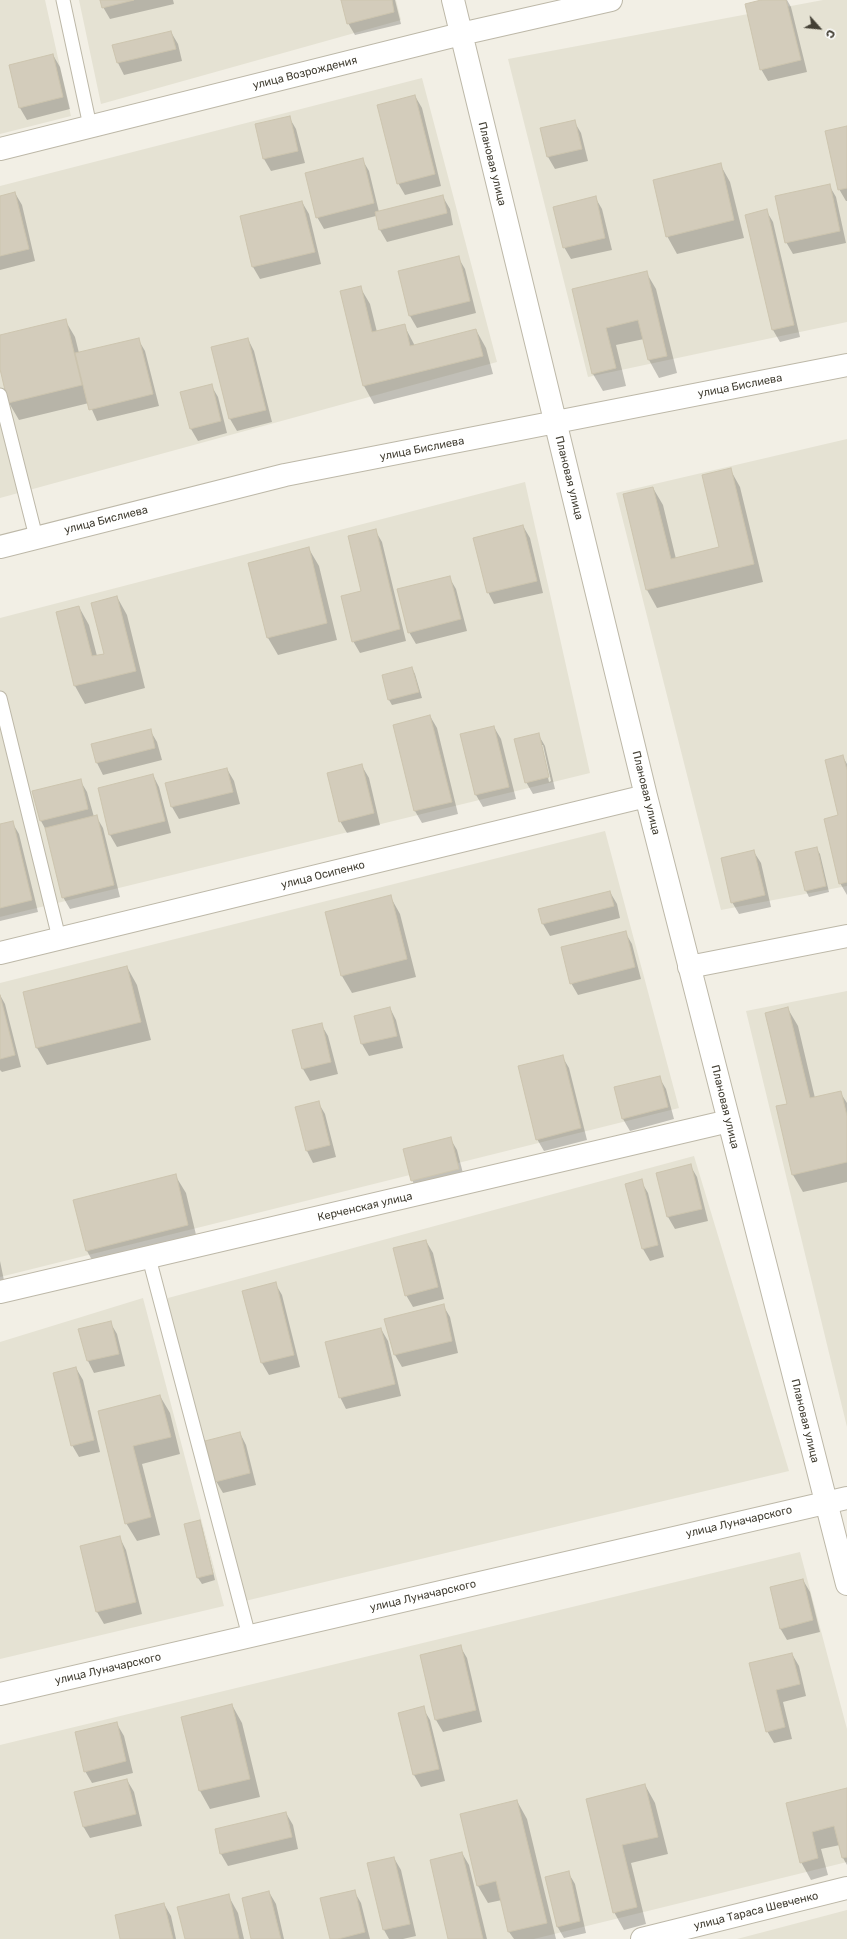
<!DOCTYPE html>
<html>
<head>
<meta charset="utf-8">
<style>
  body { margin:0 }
  #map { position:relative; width:847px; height:1939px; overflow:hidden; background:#f2efe5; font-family:Rubik,sans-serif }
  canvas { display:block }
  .north { position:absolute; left:799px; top:8px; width:40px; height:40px; -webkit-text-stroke:3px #fff; paint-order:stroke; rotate:117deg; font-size:11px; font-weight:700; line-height:16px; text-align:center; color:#444035 }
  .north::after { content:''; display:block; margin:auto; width:14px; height:18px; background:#444035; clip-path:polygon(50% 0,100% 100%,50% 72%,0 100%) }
</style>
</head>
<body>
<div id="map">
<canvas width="847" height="1939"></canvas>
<div class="north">С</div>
</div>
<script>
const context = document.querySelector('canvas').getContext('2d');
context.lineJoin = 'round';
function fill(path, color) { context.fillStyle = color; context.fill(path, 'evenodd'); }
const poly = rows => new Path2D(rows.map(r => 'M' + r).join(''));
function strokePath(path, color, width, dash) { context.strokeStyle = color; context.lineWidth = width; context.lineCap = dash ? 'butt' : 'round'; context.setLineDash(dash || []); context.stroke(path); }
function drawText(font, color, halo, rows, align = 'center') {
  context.font = font + ' Rubik,sans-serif'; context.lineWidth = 3; context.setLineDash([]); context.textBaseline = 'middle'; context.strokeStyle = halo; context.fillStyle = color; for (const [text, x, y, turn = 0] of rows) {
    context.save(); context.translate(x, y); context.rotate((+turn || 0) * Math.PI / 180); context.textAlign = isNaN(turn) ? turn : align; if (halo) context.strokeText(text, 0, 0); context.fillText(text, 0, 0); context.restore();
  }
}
fill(poly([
  [0,0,45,0,71,116,0,134],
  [79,0,396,0,401,20,101,104],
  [823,0,847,0,847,322,588,377,508,59],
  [422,78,497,362,0,498,0,186],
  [847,439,847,886,721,910,616,493],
  [525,482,590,773,0,917,0,618],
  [605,831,679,1108,0,1277,0,983],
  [847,991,847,1427,746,1011],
  [694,1156,789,1471,245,1601,168,1312,168,1298],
  [143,1298,224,1606,0,1659,0,1342],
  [800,1552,847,1729,847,1862,534,1939,0,1939,0,1745],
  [847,1910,847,1939,737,1939]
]), '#e5e2d3');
fill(poly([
  [101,0,173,0,174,4,110,19,103,7],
  [342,0,395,0,401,24,355,35,348,23],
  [766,0,787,0,791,7,807,72,768,81,761,69],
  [171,32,178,44,182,61,124,75,118,63,113,46],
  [53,55,60,67,70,109,27,120,20,108,10,66],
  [415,96,422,108,441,186,405,195,398,183],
  [289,117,296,129,305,163,271,171,264,159,256,125],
  [574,121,581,133,588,161,555,169,548,157,541,129],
  [847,127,847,201,846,201,839,189],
  [362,159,369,171,379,212,443,197,450,209,453,225,387,242,380,230,376,216,324,229,317,217],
  [720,164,730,182,744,238,677,254,667,236],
  [829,185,836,197,846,243,793,254,786,242],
  [15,193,22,205,35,261,0,270,0,197],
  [595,197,602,209,612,250,571,259,564,247],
  [302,202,309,214,321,264,260,279,253,267,241,217],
  [766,210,773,222,800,337,780,342,773,330],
  [458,257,465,269,476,313,417,328,410,316,399,272],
  [646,272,656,289,677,373,659,378,649,360,644,339,616,345,626,386,603,391,593,374,573,290],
  [360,287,370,304,377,332,404,325,415,346,476,330,486,348,493,374,374,404,364,386,341,292],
  [65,320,75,337,79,353,138,339,145,351,159,406,97,421,89,403,19,420,9,403,0,365,0,336],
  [248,339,254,351,272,422,237,431,230,419,213,347],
  [211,385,218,397,227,433,198,441,191,429],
  [730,469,740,487,763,582,657,608,647,590,624,495,653,488,663,505,676,559,720,548],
  [523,526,530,538,543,593,494,604,488,592],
  [375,530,382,542,406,641,360,653,353,641],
  [309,549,319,566,337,640,278,655,268,638],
  [449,577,456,589,467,631,416,644,409,632],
  [117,597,127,615,145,688,85,704,75,686,57,613,79,607,89,625,97,656,105,654],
  [412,668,415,674,422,698,392,705,389,700],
  [430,716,437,728,458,814,422,823,415,811,394,725],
  [494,727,501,739,516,799,483,807,476,795],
  [150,730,157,742,162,760,103,775,97,763],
  [538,734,545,746,555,789,533,794,526,782],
  [541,745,543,745,551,781,549,782],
  [843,757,847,764,847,895,840,883,840,816],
  [362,766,369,778,380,825,347,833,340,821],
  [227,769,234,781,240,804,179,819,172,807],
  [153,775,159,787,171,833,117,847,110,835],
  [80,780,87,792,94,817,96,816,103,828,120,897,70,909,63,897,47,832,41,821,33,792],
  [12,822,19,834,38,912,0,921,0,825],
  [816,848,820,854,829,892,809,897,806,891],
  [754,852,761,863,771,907,739,914,732,902],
  [610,892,617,904,620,918,550,936,543,924,539,910],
  [390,896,400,914,416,977,352,993,342,976,326,913],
  [625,932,632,944,641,979,578,995,571,983],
  [127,967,137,985,151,1040,47,1065,37,1048],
  [0,995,5,1004,21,1067,2,1072,0,1070],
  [390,1008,396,1020,403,1048,369,1056,362,1044,355,1017],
  [788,1009,798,1026,815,1098,840,1092,847,1103,847,1182,803,1192,793,1175,777,1107,788,1104],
  [321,1024,328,1036,338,1074,310,1081,303,1069,294,1031],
  [562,1056,569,1068,587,1140,544,1151,537,1139],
  [659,1077,666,1089,674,1119,630,1131,623,1119],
  [318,1102,325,1114,336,1157,313,1163,307,1151,296,1108],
  [450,1138,457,1150,465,1181,418,1192,412,1180],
  [690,1165,697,1177,708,1221,675,1229,668,1217,657,1173],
  [175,1175,186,1193,198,1243,97,1269,87,1251,74,1201],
  [641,1181,648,1193,664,1257,650,1261,643,1249,626,1184],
  [426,1241,433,1253,444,1299,413,1307,406,1295],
  [0,1261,6,1290,0,1291],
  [275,1283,282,1295,300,1367,269,1375,262,1363,244,1291],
  [443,1305,450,1317,458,1353,402,1367,395,1355,386,1320],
  [110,1322,117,1334,125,1366,94,1373,88,1361,80,1330],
  [381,1329,388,1341,401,1396,346,1409,340,1397],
  [76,1368,83,1380,100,1452,79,1457,72,1445],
  [160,1396,170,1413,180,1454,142,1464,160,1535,137,1541,126,1523,99,1411],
  [240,1433,246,1445,256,1485,223,1493,216,1481],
  [199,1521,202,1527,215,1580,202,1584,198,1578,185,1525],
  [120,1538,126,1550,142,1614,104,1624,97,1612,81,1547],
  [803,1580,810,1592,820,1632,787,1640,780,1628],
  [460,1646,467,1658,482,1722,443,1732,436,1720,421,1656],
  [792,1654,799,1666,806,1696,783,1702,792,1739,774,1743,767,1731,750,1664],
  [232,1705,242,1723,260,1797,210,1809,200,1791,182,1718],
  [423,1708,430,1720,445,1781,421,1787,414,1775,399,1713],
  [117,1724,124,1736,133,1773,92,1783,85,1771],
  [127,1780,134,1792,142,1826,90,1838,83,1826],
  [645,1785,655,1803,668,1854,631,1863,646,1924,624,1930,614,1912,587,1799],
  [847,1789,847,1865,843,1858,840,1845,821,1849,828,1875,811,1880,801,1862,787,1804],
  [517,1801,527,1819,556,1939,514,1939,509,1932,502,1900,488,1903,478,1886],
  [286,1813,293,1825,298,1849,228,1866,221,1854],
  [462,1853,469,1865,487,1939,449,1939],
  [394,1858,401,1870,416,1936,403,1939,389,1939,384,1930,368,1864],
  [568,1872,575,1884,586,1933,564,1938,557,1926],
  [354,1891,361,1903,370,1939,331,1939],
  [269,1892,276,1904,284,1939,252,1939],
  [228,1895,238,1913,244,1939,186,1939],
  [164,1904,171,1916,176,1939,121,1939]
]), '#0003');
const building = poly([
  [100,0,134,0,102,8,100,0],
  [341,0,392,0,394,12,347,24,341,0],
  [761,0,786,0,801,60,760,70,745,4,761,0],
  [171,31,176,49,117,63,112,45,171,31],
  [53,54,63,97,19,108,9,65,53,54],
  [415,95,435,174,397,184,377,105,415,95],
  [290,116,298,151,263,159,255,124,290,116],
  [575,120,582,149,547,157,540,128,575,120],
  [847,126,847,188,838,190,825,131,847,126],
  [363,158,374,203,316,218,305,173,363,158],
  [721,163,734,220,666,237,653,180,721,163],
  [830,184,840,231,785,243,775,196,830,184],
  [15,192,29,249,0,256,0,196,15,192],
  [443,195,447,213,379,230,375,212,443,195],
  [596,196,605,238,563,248,553,207,596,196],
  [302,201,315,252,252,267,240,216,302,201],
  [767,209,794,325,772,330,745,215,767,209],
  [459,256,470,301,409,316,398,271,459,256],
  [647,271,667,356,648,360,638,320,606,328,616,368,592,374,572,289,647,271],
  [361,286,372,332,405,324,410,346,476,329,483,356,363,386,340,291,361,286],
  [66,319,82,385,8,403,0,369,0,335,66,319],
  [139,338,153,394,89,410,75,353,139,338],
  [248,338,266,410,229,419,211,347,248,338],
  [212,384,221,421,190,429,180,392,212,384],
  [731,468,754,564,646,590,623,494,653,487,671,559,719,547,702,475,731,468],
  [523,525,537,581,487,593,473,538,523,525],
  [376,529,400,629,352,642,341,596,361,591,348,536,376,529],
  [309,547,327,623,267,638,248,563,309,547],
  [450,576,461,619,408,633,397,589,450,576],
  [117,596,136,671,74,686,56,612,79,606,92,656,104,654,91,603,117,596],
  [412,667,419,692,388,700,382,675,412,667],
  [430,715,452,802,414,811,393,725,430,715],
  [494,726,509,787,475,795,460,734,494,726],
  [151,729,155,748,96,763,91,744,151,729],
  [539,733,549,777,525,783,514,739,539,733],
  [843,755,847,770,847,882,839,884,824,819,838,815,825,760,843,755],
  [362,764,374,813,339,822,327,773,362,764],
  [227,768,233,792,171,807,165,783,227,768],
  [153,774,165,821,109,835,98,788,153,774],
  [81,779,88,809,40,821,32,791,81,779],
  [97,815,114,885,62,898,45,828,97,815],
  [13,821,32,900,0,908,0,824,13,821],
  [817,847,826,886,805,891,795,852,817,847],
  [754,850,765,895,731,903,721,858,754,850],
  [610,891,614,906,542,924,538,909,610,891],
  [391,895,407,959,341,976,325,912,391,895],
  [626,931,635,967,570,984,561,947,626,931],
  [127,966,141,1022,36,1048,23,992,127,966],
  [0,995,15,1055,0,1059,0,995],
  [390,1007,397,1036,361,1044,354,1016,390,1007],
  [788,1007,810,1098,841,1091,847,1116,847,1162,792,1175,776,1106,787,1104,765,1013,788,1007],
  [322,1023,331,1062,302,1069,292,1030,322,1023],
  [563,1055,581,1128,536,1140,518,1066,563,1055],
  [660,1076,668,1107,622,1119,614,1087,660,1076],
  [319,1101,330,1145,306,1151,295,1107,319,1101],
  [451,1137,459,1169,411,1181,403,1149,451,1137],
  [691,1164,702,1209,667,1217,656,1173,691,1164],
  [176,1174,188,1225,86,1251,73,1200,176,1174],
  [642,1179,658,1245,642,1249,625,1184,642,1179],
  [426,1240,438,1287,405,1296,393,1248,426,1240],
  [276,1282,294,1355,261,1363,242,1291,276,1282],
  [444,1304,452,1341,394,1355,384,1319,444,1304],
  [111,1321,119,1354,87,1361,78,1329,111,1321],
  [381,1328,395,1384,339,1398,325,1342,381,1328],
  [76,1367,94,1440,71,1446,53,1373,76,1367],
  [160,1395,171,1437,133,1446,151,1517,125,1524,98,1411,160,1395],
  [240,1432,250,1473,215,1482,205,1441,240,1432],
  [200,1520,213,1574,197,1578,184,1524,200,1520],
  [120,1536,136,1602,96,1612,80,1546,120,1536],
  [803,1579,813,1620,780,1629,770,1587,803,1579],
  [461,1645,476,1710,435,1720,420,1655,461,1645],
  [792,1653,800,1684,776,1690,785,1727,766,1732,749,1663,792,1653],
  [232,1704,250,1779,199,1791,181,1717,232,1704],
  [424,1706,439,1769,413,1775,398,1713,424,1706],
  [117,1722,126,1761,84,1772,75,1732,117,1722],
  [127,1779,136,1814,83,1827,74,1792,127,1779],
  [645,1784,658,1837,622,1845,637,1907,613,1913,586,1799,645,1784],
  [847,1788,847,1857,842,1858,834,1826,812,1832,818,1858,800,1863,786,1803,847,1788],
  [517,1800,547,1923,508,1932,496,1881,477,1886,460,1814,517,1800],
  [286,1812,292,1837,220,1854,215,1829,286,1812],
  [462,1852,483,1939,448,1939,430,1860,462,1852],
  [394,1857,410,1924,383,1930,367,1863,394,1857],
  [569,1871,580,1921,557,1927,545,1877,569,1871],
  [355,1890,365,1932,338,1939,330,1939,320,1898,355,1890],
  [269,1891,281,1939,251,1939,242,1898,269,1891],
  [229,1894,239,1939,185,1939,177,1907,229,1894],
  [164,1903,173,1939,120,1939,115,1915,164,1903]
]);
fill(building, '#d3ccbb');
strokePath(building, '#cdc5af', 1);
const lane = poly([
  [63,0,90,126],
  [0,395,36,537],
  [0,698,59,938],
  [149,1258,249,1636]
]);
const street = poly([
  [453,0,646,796,847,1584],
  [0,149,461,34,611,0],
  [0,547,285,475,847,365],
  [0,953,646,796],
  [689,967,847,936],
  [0,1292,729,1121],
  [0,1694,847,1498],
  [642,1939,847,1888]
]);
strokePath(lane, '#bdb8a8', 15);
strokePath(street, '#bdb8a8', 24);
strokePath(lane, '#fff', 13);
strokePath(street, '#fff', 22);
drawText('11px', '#444035', '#fff', [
  ["улица Возрождения",305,73,-14],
  ["Плановая улица",492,164,76],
  ["улица Бислиева",740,386,-11],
  ["улица Бислиева",422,449,-11],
  ["Плановая улица",569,478,76],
  ["улица Бислиева",106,520,-14],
  ["Плановая улица",646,793,76],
  ["улица Осипенко",323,875,-14],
  ["Плановая улица",725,1107,76],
  ["Керченская улица",365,1207,-13],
  ["Плановая улица",805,1421,76],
  ["улица Луначарского",739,1522,-13],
  ["улица Луначарского",423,1596,-13],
  ["улица Луначарского",108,1669,-13],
  ["улица Тараса Шевченко",756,1911,-14]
]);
</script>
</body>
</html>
